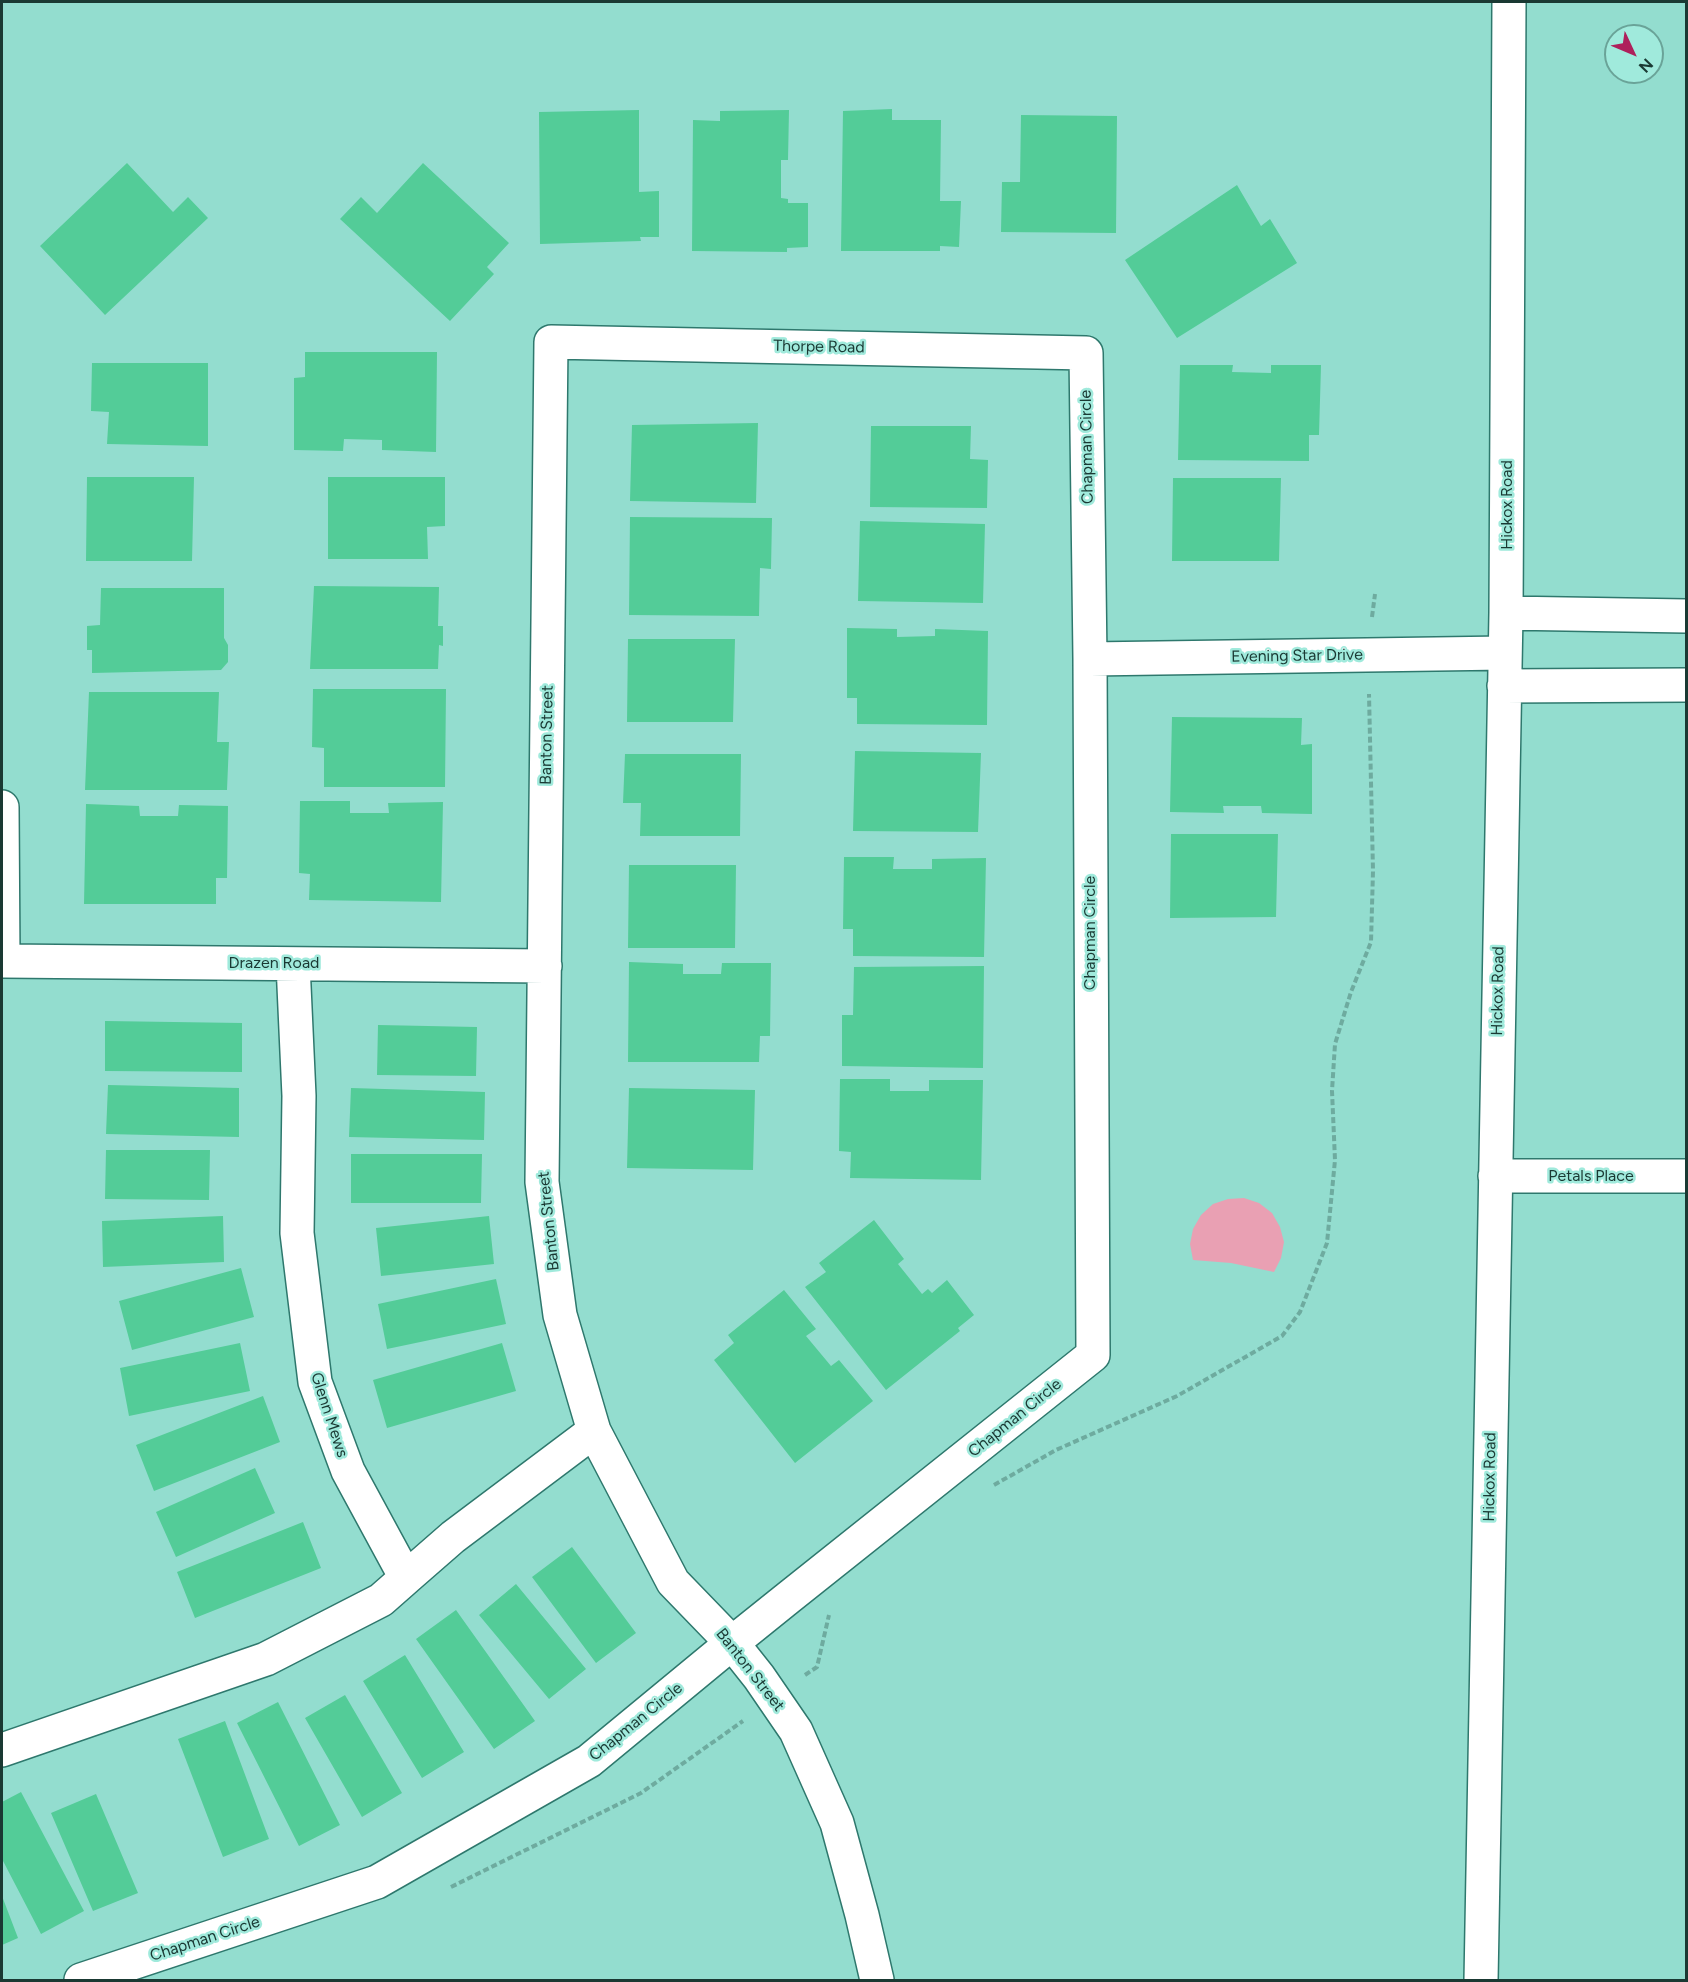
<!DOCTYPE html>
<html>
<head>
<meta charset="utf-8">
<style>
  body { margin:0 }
  #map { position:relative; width:1688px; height:1982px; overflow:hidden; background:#93ddcf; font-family:Figtree,sans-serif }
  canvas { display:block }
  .frame { position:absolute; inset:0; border:3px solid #1a3933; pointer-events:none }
  .north { position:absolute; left:1604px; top:24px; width:60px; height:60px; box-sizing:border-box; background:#a0eadc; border:2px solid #6aa398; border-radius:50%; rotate:134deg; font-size:16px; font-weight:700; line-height:24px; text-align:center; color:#1a3933 }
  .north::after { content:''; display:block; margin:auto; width:21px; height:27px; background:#ae205b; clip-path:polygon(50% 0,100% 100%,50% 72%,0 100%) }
</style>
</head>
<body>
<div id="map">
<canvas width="1688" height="1982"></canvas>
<div class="frame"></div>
<div class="north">N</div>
</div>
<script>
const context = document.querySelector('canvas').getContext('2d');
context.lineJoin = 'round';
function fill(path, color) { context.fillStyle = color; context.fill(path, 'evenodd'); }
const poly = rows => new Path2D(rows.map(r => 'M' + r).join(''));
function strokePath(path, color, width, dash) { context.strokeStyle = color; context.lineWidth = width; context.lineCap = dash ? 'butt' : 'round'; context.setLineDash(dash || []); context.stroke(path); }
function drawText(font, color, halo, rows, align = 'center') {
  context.font = font + ' Figtree,sans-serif'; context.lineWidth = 5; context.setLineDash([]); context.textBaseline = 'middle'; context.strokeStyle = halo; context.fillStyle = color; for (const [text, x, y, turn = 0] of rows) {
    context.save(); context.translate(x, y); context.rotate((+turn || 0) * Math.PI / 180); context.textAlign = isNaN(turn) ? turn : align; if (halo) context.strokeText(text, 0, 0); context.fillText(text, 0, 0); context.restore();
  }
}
fill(poly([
  [1244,1198,1259,1203,1272,1213,1280,1227,1284,1242,1281,1258,1274,1272,1231,1263,1193,1260,1190,1244,1193,1229,1201,1215,1213,1204,1228,1199]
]), '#e9a0b3');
fill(poly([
  [892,109,892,120,941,120,940,201,961,201,959,247,940,246,940,251,841,251,843,111],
  [639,110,639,192,659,191,659,237,640,237,641,241,540,244,539,112],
  [789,110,788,160,781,160,781,198,788,199,788,203,808,203,808,247,787,248,787,252,692,251,693,120,720,121,720,111],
  [1021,115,1117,116,1116,233,1001,232,1002,182,1020,182],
  [127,163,173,212,188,197,208,218,105,315,40,246],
  [423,163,509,243,487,267,494,274,450,321,340,219,361,197,377,213],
  [1237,185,1261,226,1270,219,1297,263,1177,338,1125,260],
  [305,352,437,352,436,452,382,450,382,440,344,439,343,451,294,450,294,378,305,377],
  [92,363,208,363,208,446,107,444,109,412,91,411],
  [1180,365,1233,365,1232,372,1271,373,1271,365,1321,365,1319,435,1309,435,1309,461,1178,460],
  [758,423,756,503,630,501,632,425],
  [871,426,971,426,970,459,988,460,987,508,870,507],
  [87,477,194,477,192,561,86,561],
  [328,477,445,477,445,526,427,527,428,559,328,559],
  [1173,478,1281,478,1279,561,1172,561],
  [630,517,772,518,771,569,760,568,759,616,629,615],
  [860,521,985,524,983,603,858,601],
  [314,586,439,587,438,626,443,626,443,646,439,645,438,669,310,669],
  [101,588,224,588,224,638,228,645,228,662,221,670,92,673,92,650,87,650,87,626,100,625],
  [847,628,897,629,897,637,935,636,935,629,988,631,987,725,857,724,857,698,847,698],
  [628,639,735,639,733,722,627,722],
  [313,689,446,689,445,787,324,787,324,748,312,747],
  [89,692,219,692,217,742,229,742,227,790,85,790],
  [1172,717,1302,718,1301,745,1312,744,1312,814,1262,813,1261,806,1223,806,1224,813,1170,812],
  [855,751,981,753,978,832,853,831],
  [625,754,741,754,740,836,640,836,641,803,623,803],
  [300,801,350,801,350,813,389,813,388,803,443,802,441,902,309,900,310,874,299,873],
  [86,804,139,806,140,816,178,816,179,805,228,806,227,878,216,878,216,904,84,904],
  [1171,834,1278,834,1276,917,1170,918],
  [844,857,894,857,893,869,932,869,932,859,986,858,984,957,853,956,853,929,843,929],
  [629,865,736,865,735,948,628,948],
  [629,962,683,964,683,974,721,974,722,963,771,963,770,1036,760,1036,759,1062,628,1062],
  [984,966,983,1068,842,1066,842,1015,853,1015,854,967],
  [105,1021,242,1023,242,1072,105,1071],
  [378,1025,477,1027,476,1076,377,1075],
  [840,1079,890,1079,890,1091,929,1091,929,1080,983,1080,981,1180,850,1178,851,1152,839,1151],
  [108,1085,239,1088,239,1137,106,1134],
  [351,1088,485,1092,484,1140,349,1137],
  [629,1088,755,1090,753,1170,627,1168],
  [106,1150,210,1150,209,1200,105,1199],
  [351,1154,482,1154,481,1203,351,1203],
  [223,1216,224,1262,103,1267,102,1221],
  [489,1216,494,1264,381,1276,376,1228],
  [874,1220,904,1259,898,1264,922,1294,928,1289,932,1293,947,1280,974,1315,958,1328,960,1331,886,1390,805,1287,826,1272,819,1263],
  [241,1268,254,1317,132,1350,119,1301],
  [496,1279,506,1324,387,1349,378,1304],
  [784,1290,816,1329,806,1336,831,1366,839,1360,873,1401,795,1463,714,1360,734,1343,728,1335],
  [240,1343,250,1391,129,1416,120,1368],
  [502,1343,516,1391,387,1428,373,1380],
  [263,1396,280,1442,154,1491,136,1445],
  [255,1468,275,1513,176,1557,156,1512],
  [303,1522,321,1568,195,1618,177,1572],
  [572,1547,636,1633,596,1663,532,1577],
  [516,1584,586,1669,549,1699,479,1615],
  [456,1610,535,1721,494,1749,416,1639],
  [405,1655,464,1752,422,1778,363,1681],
  [345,1695,402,1793,362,1817,305,1718],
  [278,1702,340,1825,299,1846,237,1723],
  [225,1721,269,1839,223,1857,178,1739],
  [21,1792,84,1911,41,1934,2,1859,2,1802],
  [96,1794,138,1893,93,1911,51,1813],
  [2,1896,18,1938,2,1945]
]), '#53cc98');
const minor = poly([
  [1506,613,1686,616],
  [1090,659,1505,653],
  [1504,686,1686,685],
  [2,807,3,961,545,966],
  [293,964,299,1096,297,1233,315,1382,348,1471,406,1578,453,1537,594,1431],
  [1495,1176,1686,1176],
  [2,1750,266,1659,381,1600,406,1578],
  [81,1980,377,1882,589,1761,732,1643,788,1598,1093,1355,1090,659,1086,353,551,342,542,1182,560,1315,594,1431,673,1582,732,1643,759,1677,796,1731,837,1823,862,1915,877,1980],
  [1481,1980,1506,613,1509,2]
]);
strokePath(minor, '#2e786d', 36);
strokePath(poly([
  [1372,617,1375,594],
  [994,1485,1056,1450,1177,1396,1282,1336,1300,1312,1327,1243,1335,1160,1332,1091,1335,1044,1351,992,1371,942,1373,871,1369,694],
  [805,1675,817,1667,829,1615],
  [451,1887,641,1793,743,1721]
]), '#6eab9f', 4, [6, 3]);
strokePath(minor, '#fff', 33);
drawText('16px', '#1a3933', '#a0eadc', [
  ["Thorpe Road",819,347,1],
  ["Chapman Circle",1087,447,-91],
  ["Hickox Road",1507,505,-90],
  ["Evening Star Drive",1297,656,-1],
  ["Banton Street",547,735,-89],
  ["Chapman Circle",1090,933,-90],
  ["Drazen Road",274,963],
  ["Hickox Road",1498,991,-89],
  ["Petals Place",1591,1176],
  ["Banton Street",549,1221,-96],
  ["Glenn Mews",329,1415,72],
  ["Chapman Circle",1015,1418,-39],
  ["Hickox Road",1490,1477,-89],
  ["Banton Street",750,1670,52],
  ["Chapman Circle",636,1722,-39],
  ["Chapman Circle",205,1939,-18]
]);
</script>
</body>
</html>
